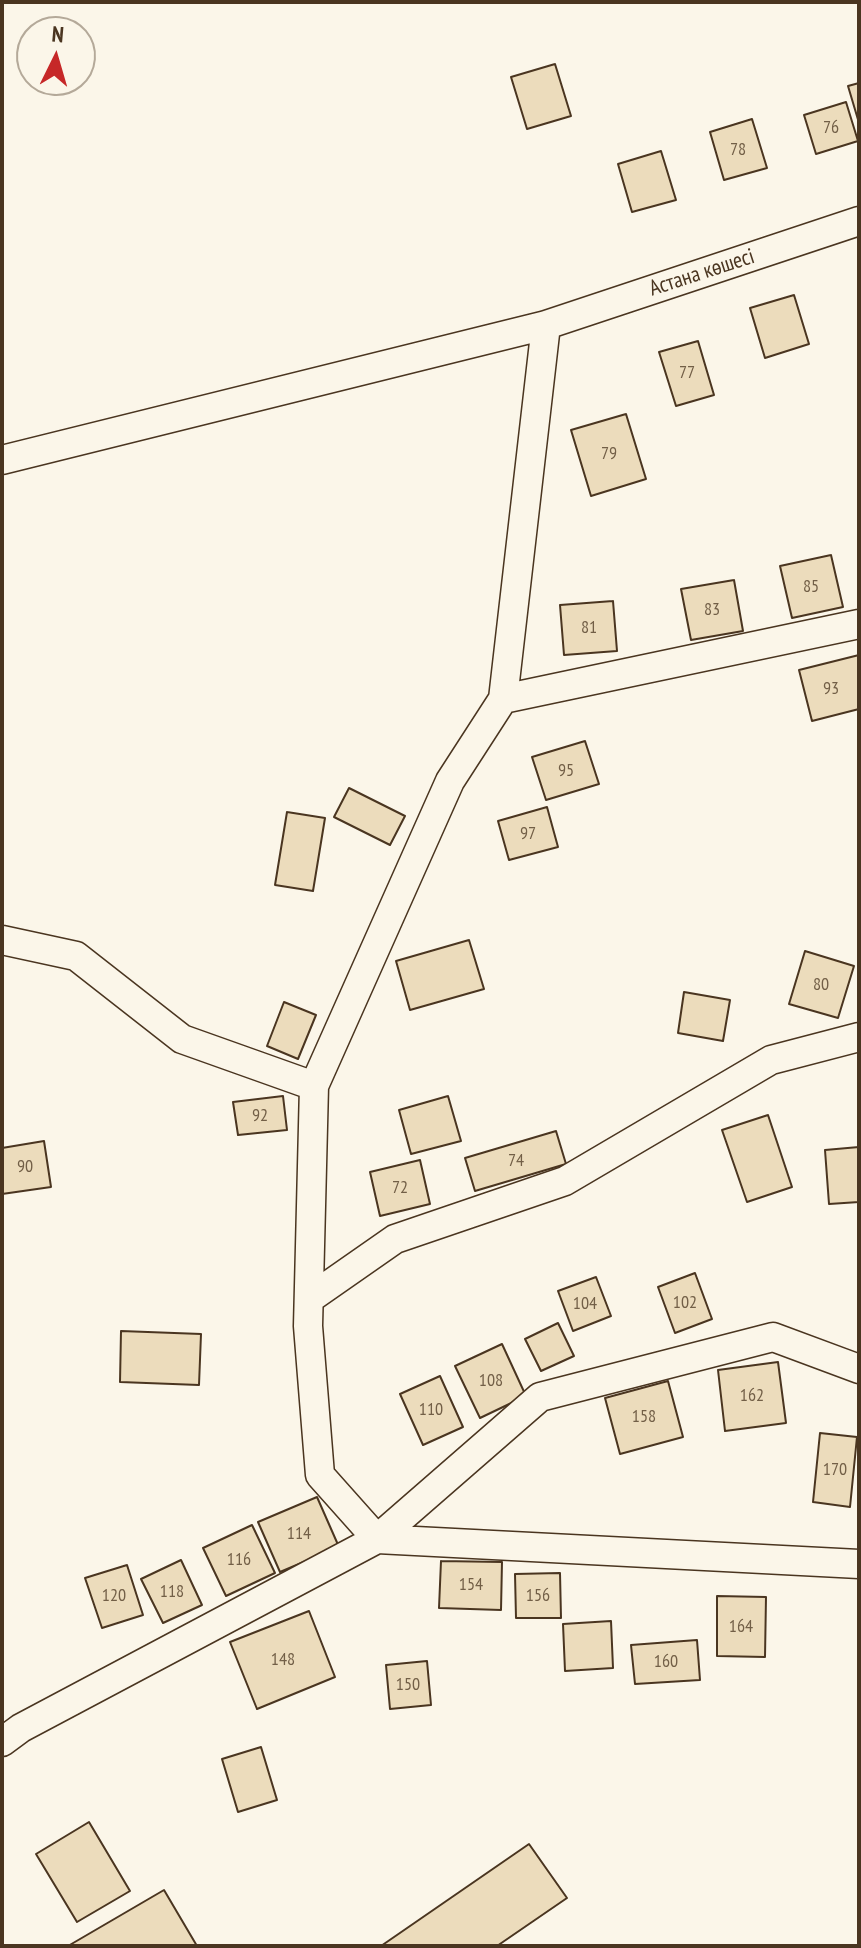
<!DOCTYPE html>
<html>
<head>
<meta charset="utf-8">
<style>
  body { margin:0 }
  #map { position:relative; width:861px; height:1948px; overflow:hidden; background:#fbf6e9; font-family:"PT Sans Narrow",sans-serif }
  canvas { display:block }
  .frame { position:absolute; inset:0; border:4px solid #4a3520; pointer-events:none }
  .north { position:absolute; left:16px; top:16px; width:80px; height:80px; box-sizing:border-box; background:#fbf6e9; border:2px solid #b4a999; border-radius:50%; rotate:5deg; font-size:22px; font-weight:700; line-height:32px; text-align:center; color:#4a3520 }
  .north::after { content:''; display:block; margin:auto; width:28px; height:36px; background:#c62828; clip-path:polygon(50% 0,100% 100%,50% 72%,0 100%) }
</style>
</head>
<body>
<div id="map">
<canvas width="861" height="1948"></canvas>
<div class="frame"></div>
<div class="north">N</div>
</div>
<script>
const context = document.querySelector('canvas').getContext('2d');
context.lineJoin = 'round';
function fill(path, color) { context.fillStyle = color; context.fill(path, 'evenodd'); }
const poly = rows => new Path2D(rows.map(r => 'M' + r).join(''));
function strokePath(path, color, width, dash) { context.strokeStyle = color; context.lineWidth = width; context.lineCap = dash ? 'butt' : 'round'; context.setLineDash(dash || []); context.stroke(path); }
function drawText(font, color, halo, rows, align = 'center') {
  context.font = font + ' "PT Sans Narrow",sans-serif'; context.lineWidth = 6; context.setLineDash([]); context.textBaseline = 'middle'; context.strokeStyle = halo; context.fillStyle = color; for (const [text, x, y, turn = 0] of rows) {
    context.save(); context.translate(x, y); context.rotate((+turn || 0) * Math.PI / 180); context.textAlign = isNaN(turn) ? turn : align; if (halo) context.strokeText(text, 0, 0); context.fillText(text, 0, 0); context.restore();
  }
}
const building = poly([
  [555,64,571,116,527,129,511,77,555,64],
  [859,83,859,123,848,86,859,83],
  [846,102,858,141,816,154,804,115,846,102],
  [752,119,767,168,724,180,710,132,752,119],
  [661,151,676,200,632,212,618,164,661,151],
  [794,295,809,344,765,358,750,308,794,295],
  [698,341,714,395,676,406,659,352,698,341],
  [626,414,646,479,591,496,571,430,626,414],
  [831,555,843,607,792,618,780,566,831,555],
  [734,580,743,631,691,640,681,589,734,580],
  [613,601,617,651,564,655,560,605,613,601],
  [859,655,859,709,812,721,799,670,859,655],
  [585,741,599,784,546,800,532,757,585,741],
  [349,788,405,816,390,845,334,817,349,788],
  [547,807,558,847,509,860,498,821,547,807],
  [287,812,325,818,313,891,275,885,287,812],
  [469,940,484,989,410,1010,396,961,469,940],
  [805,951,854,966,838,1018,789,1004,805,951],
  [684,992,730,1000,723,1041,678,1033,684,992],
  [284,1002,316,1015,298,1059,267,1046,284,1002],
  [283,1096,287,1130,238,1135,233,1102,283,1096],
  [448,1096,461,1141,411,1154,399,1110,448,1096],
  [768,1115,792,1187,747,1202,722,1130,768,1115],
  [556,1131,566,1164,475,1191,465,1158,556,1131],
  [44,1141,51,1187,2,1194,2,1148,44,1141],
  [859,1147,859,1202,829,1204,825,1150,859,1147],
  [420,1160,430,1204,380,1216,370,1172,420,1160],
  [695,1273,712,1319,675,1333,658,1287,695,1273],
  [596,1277,611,1316,573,1331,558,1291,596,1277],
  [558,1323,574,1356,541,1371,525,1339,558,1323],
  [121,1331,201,1334,199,1385,120,1382,121,1331],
  [502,1344,526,1396,480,1418,455,1366,502,1344],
  [778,1362,786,1423,725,1431,718,1370,778,1362],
  [440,1376,463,1427,423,1445,400,1394,440,1376],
  [668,1381,683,1437,620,1454,605,1398,668,1381],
  [820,1433,857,1437,850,1507,813,1502,820,1433],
  [317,1497,339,1547,280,1572,258,1522,317,1497],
  [252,1525,275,1573,226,1596,203,1548,252,1525],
  [181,1560,202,1605,163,1623,141,1579,181,1560],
  [441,1561,502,1562,501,1610,439,1608,441,1561],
  [127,1565,143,1615,102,1628,85,1578,127,1565],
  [560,1573,561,1618,516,1618,515,1574,560,1573],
  [717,1596,766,1597,765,1657,717,1656,717,1596],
  [309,1611,335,1677,257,1709,230,1642,309,1611],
  [611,1621,613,1668,565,1671,563,1624,611,1621],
  [697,1640,700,1680,635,1684,631,1645,697,1640],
  [427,1661,431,1705,390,1709,386,1665,427,1661],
  [261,1747,277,1800,238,1812,222,1759,261,1747],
  [89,1822,130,1891,77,1922,36,1854,89,1822],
  [529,1844,567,1898,497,1946,381,1946,529,1844],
  [164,1890,197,1946,68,1946,164,1890]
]);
fill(building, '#ecdcbc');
strokePath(building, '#4a3520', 2);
const minor = poly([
  [546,325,503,699,450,781,314,1086,308,1326,320,1475,377,1539,859,1564],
  [2,460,546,325,859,221],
  [503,699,859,624],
  [2,940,76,956,182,1039,314,1086],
  [309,1299,395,1239,565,1181,771,1060,859,1037],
  [2,1742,21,1728,377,1539,540,1397,773,1337,859,1369]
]);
strokePath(minor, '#4a3520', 31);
strokePath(minor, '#fbf6e9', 28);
drawText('18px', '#725f47', null, [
  ["76",831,128],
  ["78",738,150],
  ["77",687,373],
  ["79",609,454],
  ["85",811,587],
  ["83",712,610],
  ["81",589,628],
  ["93",831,689],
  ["95",566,771],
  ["97",528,834],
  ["80",821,985],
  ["92",260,1116],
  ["74",516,1161],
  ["90",25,1167],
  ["72",400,1188],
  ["102",685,1303],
  ["104",585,1304],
  ["108",491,1381],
  ["162",752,1396],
  ["110",431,1410],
  ["158",644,1417],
  ["170",835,1470],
  ["114",299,1534],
  ["116",239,1560],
  ["154",471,1585],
  ["118",172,1592],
  ["120",114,1596],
  ["156",538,1596],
  ["164",741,1627],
  ["148",283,1660],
  ["160",666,1662],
  ["150",408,1685]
]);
drawText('22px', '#4a3520', '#fbf6e9', [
  ["Астана көшесі",702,273,-18]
]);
</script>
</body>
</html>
